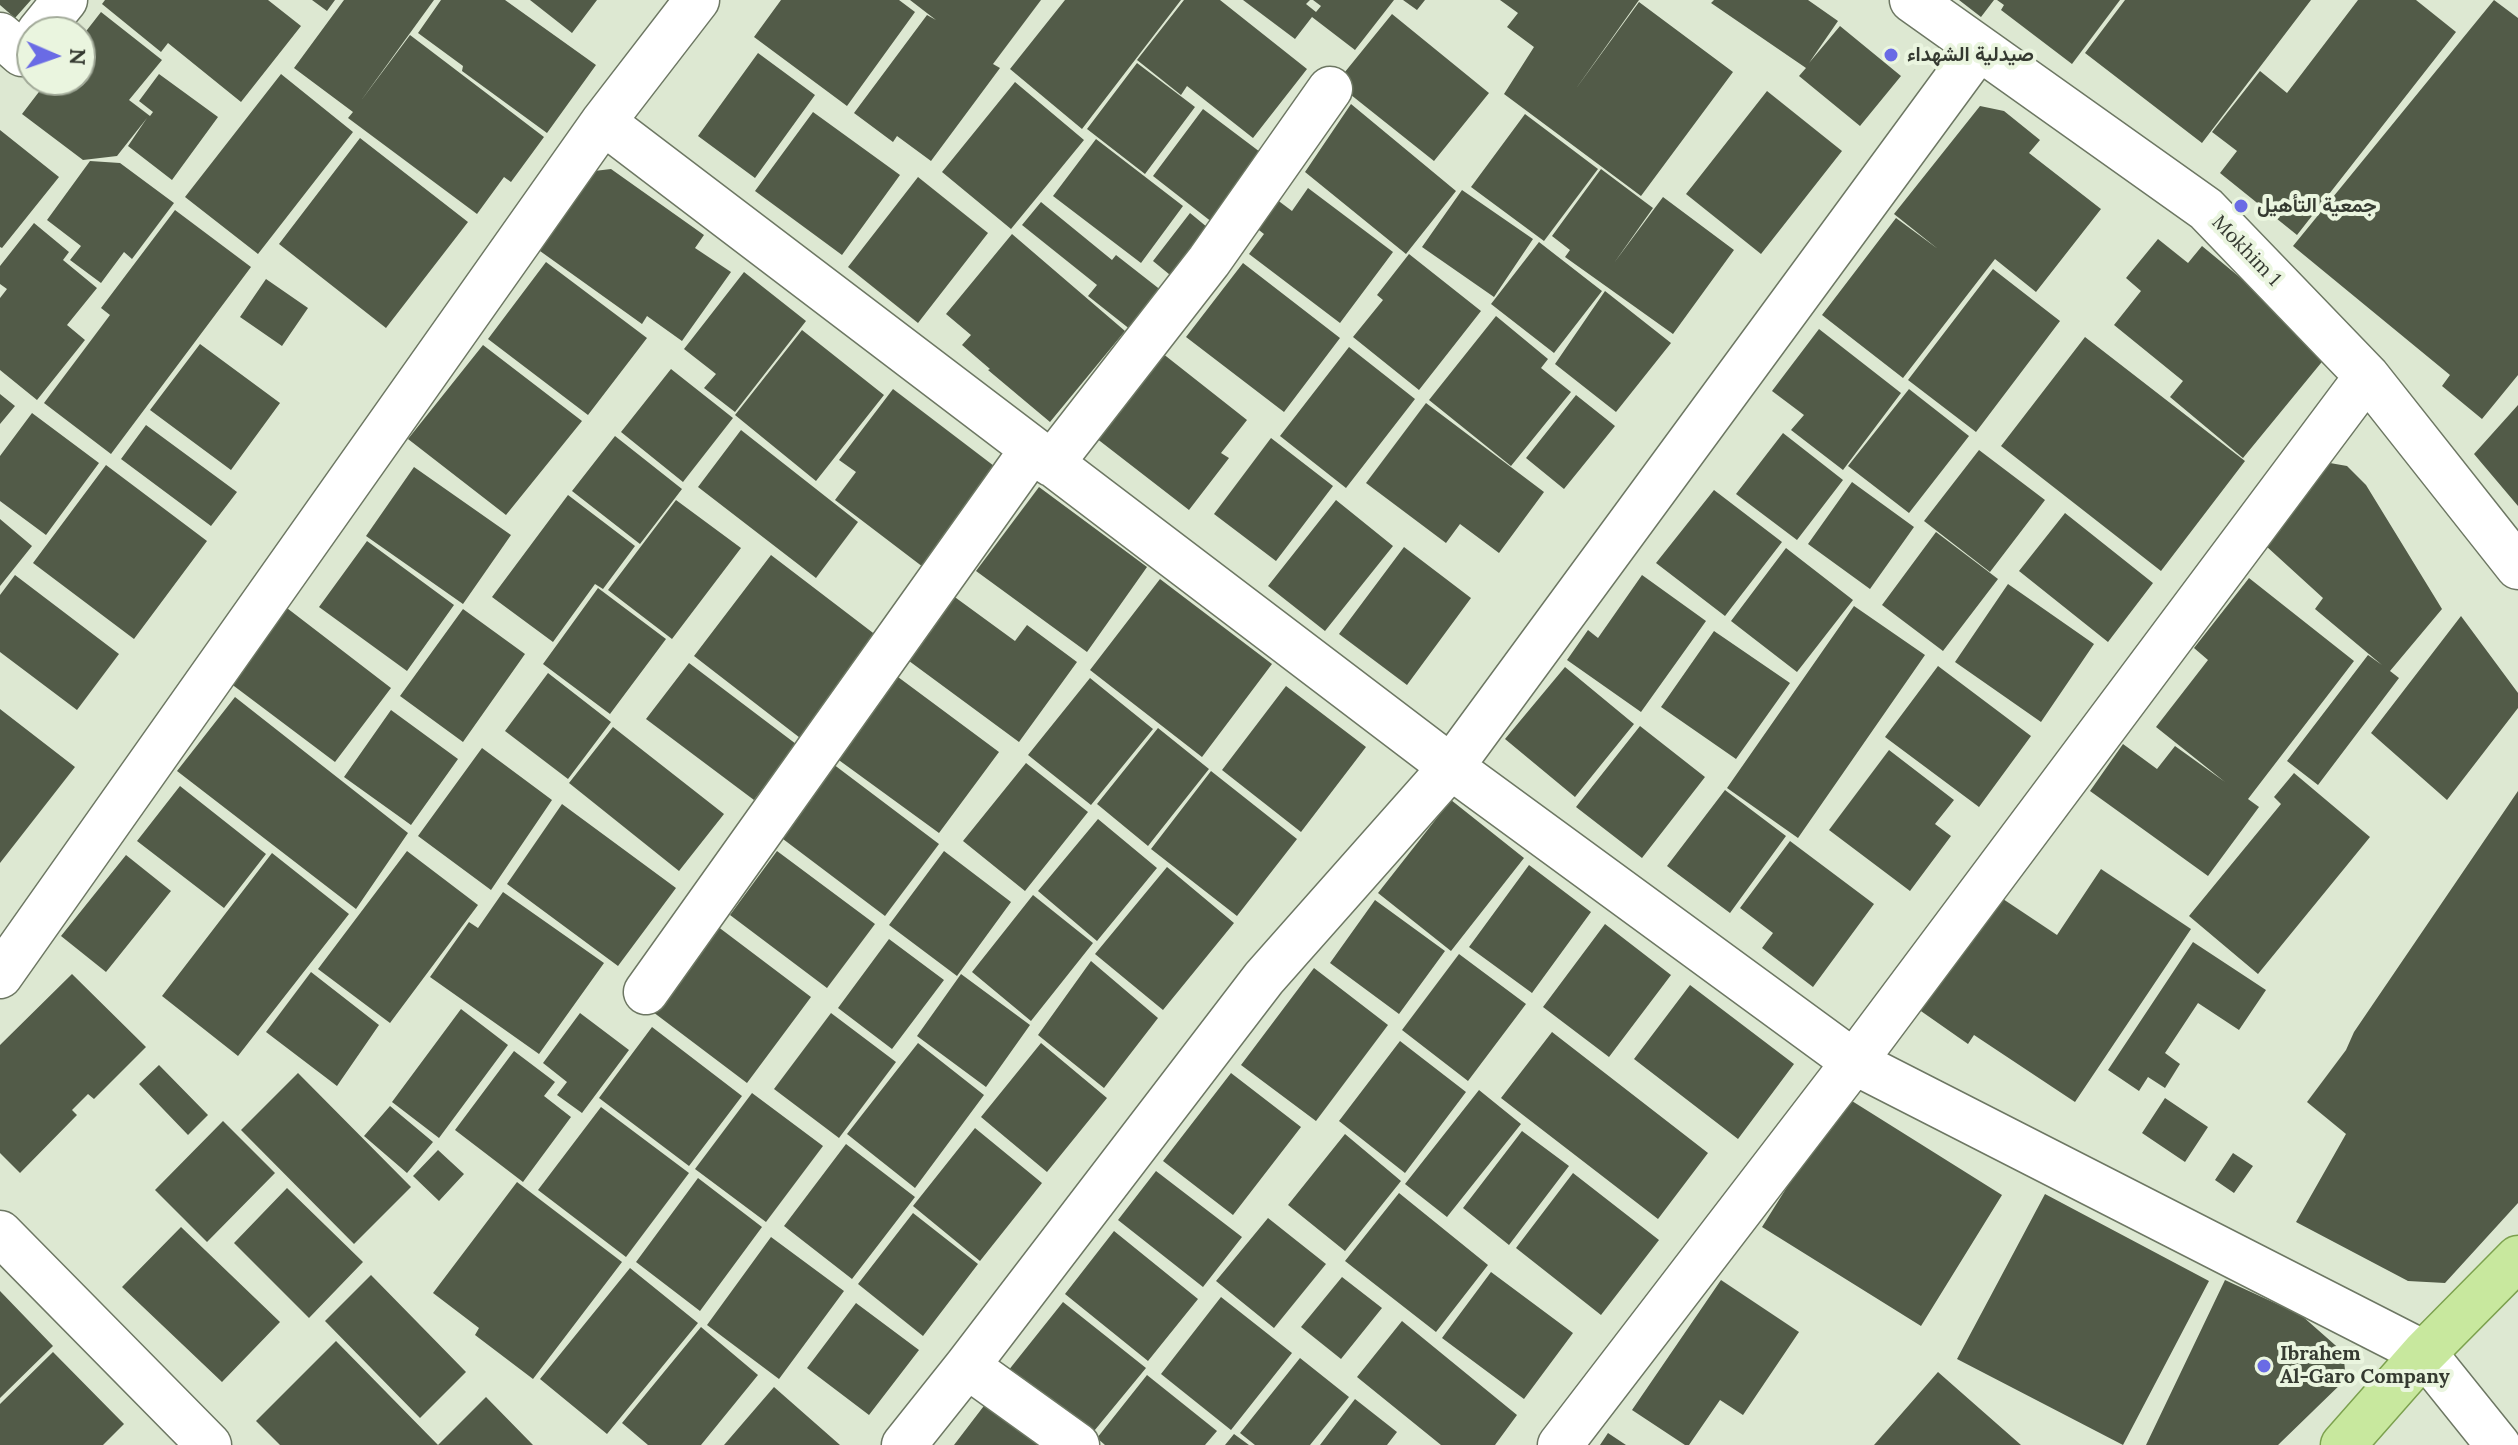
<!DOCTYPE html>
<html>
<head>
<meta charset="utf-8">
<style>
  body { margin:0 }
  #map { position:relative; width:2518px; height:1445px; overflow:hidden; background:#dde8d2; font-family:Lora,serif }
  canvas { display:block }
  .north { position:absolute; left:16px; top:16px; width:80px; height:80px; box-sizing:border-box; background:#eaf5df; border:2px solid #a2aa99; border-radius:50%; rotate:92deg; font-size:22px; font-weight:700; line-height:32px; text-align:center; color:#353a31 }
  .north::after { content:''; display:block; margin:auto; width:28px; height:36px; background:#6a6be5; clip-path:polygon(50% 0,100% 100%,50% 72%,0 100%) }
</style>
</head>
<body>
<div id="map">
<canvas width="2518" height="1445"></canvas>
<div class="north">N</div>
</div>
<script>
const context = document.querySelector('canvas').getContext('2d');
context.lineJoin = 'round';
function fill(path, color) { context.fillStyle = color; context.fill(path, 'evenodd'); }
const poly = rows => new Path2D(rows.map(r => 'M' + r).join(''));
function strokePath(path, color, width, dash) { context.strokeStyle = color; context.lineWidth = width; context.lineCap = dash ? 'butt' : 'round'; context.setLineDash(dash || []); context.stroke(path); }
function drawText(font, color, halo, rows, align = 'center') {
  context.font = font + ' Lora,Vazirmatn,serif'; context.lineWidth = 8; context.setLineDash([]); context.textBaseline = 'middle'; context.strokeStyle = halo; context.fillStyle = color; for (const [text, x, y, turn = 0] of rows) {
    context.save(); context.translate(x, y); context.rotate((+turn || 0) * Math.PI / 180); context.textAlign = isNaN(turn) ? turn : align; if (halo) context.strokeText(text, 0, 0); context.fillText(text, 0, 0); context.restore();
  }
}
fill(poly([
  [0,0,31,0,15,18,0,5],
  [105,0,268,0,301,26,241,102,168,43,161,52,102,4],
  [312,0,335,0,327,11],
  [344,0,434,0,360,102,410,35,544,137,511,182,504,177,477,214,348,118,353,112,294,68],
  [441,0,505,0,596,65,547,133,462,71,463,66,418,33],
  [530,0,597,0,572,33],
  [781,0,899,0,915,12,847,106,754,37],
  [910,0,1041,0,993,64,1000,68,931,161,897,136,893,142,854,113,927,15,936,20],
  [1065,0,1181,0,1082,129,1010,69],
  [1184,0,1220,0,1307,69,1253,138,1187,86,1181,95,1137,60],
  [1243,0,1310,0,1306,4,1316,12,1321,6,1313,0,1394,0,1355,50,1312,17,1295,39],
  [1403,0,1425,0,1417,10],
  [1500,0,1639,0,1575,90,1639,2,1733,72,1641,196,1504,94,1534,47,1507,27,1518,13],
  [1714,0,1808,0,1838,21,1809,63,1840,26,1901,76,1860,126,1799,76,1806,68,1711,3],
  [1959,0,1994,0,1981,17],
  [1997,0,2120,0,2072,64,2001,10,2004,5],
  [2125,0,2311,0,2202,143,2085,53],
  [2358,0,2416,0,2456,32,2297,235,2220,173,2237,151,2212,132,2260,71,2287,93],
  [2494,0,2518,18,2518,375,2482,419,2442,386,2450,375,2293,246],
  [101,12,162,60,129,100,150,116,153,112,139,101,159,74,218,117,172,180,128,146,147,118,117,156,83,160,22,114,48,80,80,80,80,39],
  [1392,14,1489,93,1434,161,1336,83],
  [758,53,815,95,755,178,698,136],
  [1137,63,1195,107,1145,174,1087,129],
  [281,74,353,132,258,254,185,197],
  [1015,82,1084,140,1011,229,942,172],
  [1767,91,1842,151,1761,254,1686,194],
  [1351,104,1456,191,1406,254,1305,172],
  [1980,106,2004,111,2040,140,2029,153,2101,209,2036,292,1995,259,1903,378,1822,315,1896,218,1938,249,1894,214],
  [1203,109,1268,158,1217,226,1153,176],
  [813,112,900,175,842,255,755,191],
  [1525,114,1598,169,1544,241,1471,187],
  [0,130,59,177,2,248,0,247],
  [360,138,468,222,386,328,279,244],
  [1096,139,1183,206,1141,263,1053,196],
  [90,161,120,163,174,203,132,259,124,252,101,283,70,260,81,246,47,220],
  [611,169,704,235,695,248,731,272,682,341,647,316,642,324,533,246,586,172],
  [1601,169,1653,208,1614,263,1663,197,1734,250,1673,334,1565,257,1570,250,1552,236],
  [918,177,988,233,918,323,848,267],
  [1308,188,1393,252,1340,323,1249,254,1264,234,1255,227,1276,199,1292,211],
  [1462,190,1533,239,1494,297,1422,247],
  [1041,202,1112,260,1116,255,1162,291,1131,330,1088,296,1097,285,1022,225],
  [175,210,251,267,111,454,44,403,110,315,101,308],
  [1190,213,1213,232,1175,279,1153,261],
  [34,223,69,252,63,260,97,288,67,325,85,340,37,400,0,370,0,298,7,289,0,284,0,266],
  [1012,234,1125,331,1050,422,988,370,990,369,962,345,971,335,946,314],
  [2158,239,2188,263,2202,246,2330,352,2243,458,2170,397,2183,381,2114,325,2141,291,2126,278],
  [1539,242,1602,291,1554,353,1491,304],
  [1409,254,1481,311,1419,390,1353,337,1383,300,1377,295],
  [546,262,647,338,588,415,488,339],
  [1243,263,1340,338,1284,412,1186,337],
  [1993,269,2060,321,1976,432,1908,380],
  [744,272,806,321,735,412,704,388,716,374,684,349],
  [266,279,308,308,282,346,240,317],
  [1605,291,1671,343,1616,412,1555,364],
  [1496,316,1548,359,1541,368,1571,392,1511,466,1429,400],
  [1819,329,1901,393,1843,470,1791,430,1804,415,1772,391],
  [802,330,884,395,816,481,735,415],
  [2085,337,2245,461,2161,571,2001,446],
  [200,344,280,403,231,470,150,410],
  [483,345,582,421,506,515,408,439],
  [1349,347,1415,399,1346,488,1280,436],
  [1162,353,1247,420,1221,453,1229,458,1189,510,1096,438],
  [671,369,733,418,683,482,621,432],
  [893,389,998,469,923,567,835,500,856,472,839,460],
  [1909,389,1969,436,1909,513,1848,466],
  [0,394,15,406,0,424],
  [1576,395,1615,426,1564,489,1526,458],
  [1426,403,1544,492,1499,553,1460,524,1446,543,1366,483],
  [2518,405,2518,506,2474,454],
  [32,413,99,463,46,535,0,501,0,456],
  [146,425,237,492,211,526,121,459],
  [741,430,858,522,816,578,698,487],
  [1783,433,1843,480,1797,540,1736,494],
  [615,436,682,489,640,544,572,491],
  [1271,438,1333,486,1276,561,1214,514],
  [1979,450,2045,500,1990,572,1924,521],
  [2330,463,2347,466,2366,485,2442,609,2390,671,2399,678,2318,785,2287,761,2368,655,2382,665,2315,609,2323,598,2266,546,2320,470],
  [106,465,207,541,134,639,33,563],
  [414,467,511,535,463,604,366,536],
  [1852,482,1914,527,1870,589,1808,544],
  [1039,487,1147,567,1087,652,976,571],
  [1714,490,1782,542,1725,616,1656,563],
  [568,495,635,546,603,589,595,584,553,642,492,597],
  [676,500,741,548,672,639,608,590],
  [1336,500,1393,546,1325,631,1268,586],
  [2065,513,2153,583,2108,642,2019,571],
  [0,519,32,546,0,586],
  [1936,532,1998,579,1943,651,1882,605],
  [367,541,454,605,407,671,319,607],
  [1404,547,1471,598,1407,685,1339,634],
  [1786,548,1853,600,1797,672,1731,621],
  [771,555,881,639,804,741,694,656],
  [15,575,119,654,77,710,0,652,0,595],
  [1642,575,1706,621,1641,712,1567,660,1588,630,1598,638],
  [2249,578,2354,661,2248,799,2259,807,2208,876,2090,791,2123,744,2157,769,2175,746,2225,782,2156,727,2208,660,2194,648],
  [1160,579,1272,664,1202,757,1090,670],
  [2008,584,2094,644,2041,722,1955,662],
  [598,588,666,639,610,714,543,664],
  [952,595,1015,641,1027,625,1077,662,1019,742,905,658],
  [283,605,391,688,335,762,226,680],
  [1854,606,1925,655,1798,838,1727,788],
  [463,609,525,654,463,742,400,696],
  [2461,616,2518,693,2518,708,2447,800,2371,733],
  [1714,631,1790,683,1736,759,1661,707],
  [689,663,796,744,754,800,646,719],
  [1938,666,2031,736,1979,807,1885,737],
  [1565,667,1634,724,1575,797,1505,739],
  [548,673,611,722,568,779,505,731],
  [898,677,999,752,939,833,836,758],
  [1090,678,1153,729,1091,805,1028,755],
  [1286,686,1366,747,1301,832,1222,770],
  [235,697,408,833,356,909,177,771],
  [0,709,75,767,0,863],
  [391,710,458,759,411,825,344,777],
  [1640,726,1705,777,1642,858,1576,807],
  [613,727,724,814,679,871,569,783],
  [1158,728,1209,769,1148,846,1097,804],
  [482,748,552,800,491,890,418,836],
  [1889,750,1954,800,1935,824,1951,836,1910,891,1829,830],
  [1026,763,1088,812,1025,891,963,841],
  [833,764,939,844,885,916,779,836],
  [1211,771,1297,839,1237,916,1151,849],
  [2294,773,2370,837,2258,974,2189,916,2281,804,2274,797],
  [180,786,266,854,224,908,137,841],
  [1725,790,1786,836,1730,913,1667,866],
  [2518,791,2518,1203,2445,1283,2408,1281,2296,1222,2346,1134,2307,1102,2346,1050,2354,1032],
  [1451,800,1524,858,1451,951,1378,893],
  [562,804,676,888,618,966,507,884],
  [1098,819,1157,868,1097,941,1038,891],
  [1790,841,1874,904,1813,987,1762,948,1773,933,1740,908],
  [407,851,478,905,390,1023,318,969],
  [777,851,875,924,827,988,730,915],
  [944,851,1011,902,957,976,889,925],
  [272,853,349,914,238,1056,162,996],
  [126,855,171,891,106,972,61,936],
  [1529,865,1591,912,1532,993,1469,947],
  [1167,867,1234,923,1163,1010,1095,954],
  [2101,869,2191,929,2075,1102,1974,1035,1968,1044,1918,1009,1994,893,2057,935],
  [503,892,604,963,539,1054,430,977,469,922,478,928],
  [1033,895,1093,943,1031,1021,972,972],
  [1375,900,1445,951,1399,1014,1330,963],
  [1605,924,1671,975,1609,1057,1543,1007],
  [717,926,811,997,747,1083,653,1012],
  [889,939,944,980,892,1049,838,1008],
  [2193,942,2266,990,2239,1030,2198,1003,2165,1053,2180,1064,2165,1088,2148,1077,2139,1091,2108,1070],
  [1459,954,1526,1004,1468,1081,1402,1030],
  [1091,961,1158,1018,1104,1088,1038,1035],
  [1314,968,1388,1025,1316,1121,1241,1065],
  [311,972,379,1025,337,1086,266,1032],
  [72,974,146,1047,94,1099,88,1094,72,1110,77,1115,20,1173,0,1153,0,1045],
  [961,974,1030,1025,986,1087,917,1036],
  [1690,985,1794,1064,1738,1139,1634,1059],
  [461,1009,508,1045,439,1138,392,1102],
  [580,1013,629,1050,582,1113,557,1095,567,1082,543,1063],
  [831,1013,896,1062,839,1138,774,1089],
  [652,1027,742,1096,689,1166,599,1098],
  [1552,1032,1708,1153,1658,1219,1501,1098],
  [1400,1041,1466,1092,1405,1173,1339,1121],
  [918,1043,984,1095,915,1188,847,1134],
  [1041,1043,1107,1098,1047,1172,981,1117],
  [514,1051,555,1082,544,1096,571,1117,523,1182,455,1130],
  [159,1065,208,1115,188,1135,139,1084],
  [298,1073,411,1187,354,1244,241,1130],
  [1231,1073,1301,1127,1233,1215,1163,1161],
  [1479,1090,1521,1124,1447,1217,1405,1184],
  [752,1093,823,1146,766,1222,695,1169],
  [1844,1096,2002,1195,1921,1326,1762,1227],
  [2165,1098,2208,1127,2185,1162,2142,1133],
  [390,1106,433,1142,407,1173,364,1136],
  [601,1107,689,1173,626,1257,538,1190],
  [223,1121,275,1173,207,1242,155,1190],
  [975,1128,1042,1183,980,1261,913,1206],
  [1522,1131,1569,1166,1509,1245,1463,1208],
  [1345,1134,1401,1181,1345,1251,1288,1205],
  [846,1144,915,1197,852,1279,784,1226],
  [438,1150,464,1174,439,1201,413,1176],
  [2233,1153,2253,1166,2234,1193,2215,1180],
  [1156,1171,1242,1237,1203,1287,1118,1220],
  [1573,1173,1659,1240,1601,1315,1516,1248],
  [698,1178,762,1227,700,1311,636,1262],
  [517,1182,622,1262,533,1379,475,1335,479,1328,433,1293],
  [287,1188,363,1262,309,1318,234,1243],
  [1399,1193,1488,1265,1436,1332,1345,1261],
  [2045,1194,2209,1281,2123,1445,1957,1359],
  [913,1213,978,1264,923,1336,858,1284],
  [1268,1218,1326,1264,1274,1328,1216,1281],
  [181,1227,280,1322,222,1382,122,1287],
  [1114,1231,1198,1299,1148,1361,1065,1294],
  [771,1237,844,1291,779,1379,707,1325],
  [630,1268,698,1323,607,1434,540,1379],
  [1491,1272,1573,1333,1524,1399,1442,1338],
  [371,1275,466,1372,420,1418,325,1321],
  [1342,1277,1382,1308,1341,1359,1301,1327],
  [1721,1280,1799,1332,1743,1415,1720,1400,1689,1445,1685,1445,1632,1410],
  [2225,1280,2301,1315,2343,1352,2346,1379,2278,1445,2146,1445],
  [0,1291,53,1346,0,1398],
  [1221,1297,1292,1353,1231,1430,1161,1374],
  [1063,1302,1146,1368,1085,1442,1004,1376],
  [856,1303,919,1350,869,1415,807,1368],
  [1402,1321,1517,1415,1495,1445,1441,1445,1357,1377],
  [701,1327,758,1375,701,1445,648,1445,622,1423],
  [336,1341,438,1445,486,1397,533,1445,280,1445,256,1421],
  [53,1352,124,1424,103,1445,0,1445,0,1404],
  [1300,1358,1349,1397,1310,1445,1255,1445,1240,1433],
  [1938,1372,2021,1445,1874,1445],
  [1147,1375,1217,1431,1205,1445,1105,1445,1097,1438],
  [774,1387,840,1445,724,1445],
  [993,1394,1059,1445,954,1445],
  [1355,1399,1397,1432,1387,1445,1320,1445],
  [1608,1433,1626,1445,1600,1445],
  [1234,1434,1249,1445,1225,1445]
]), '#525b48');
const minor = poly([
  [1912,0,2206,209,2367,376,2518,567],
  [39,32,65,0],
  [0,35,22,54,32,41],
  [603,122,1451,767,1854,1062,2424,1353,2498,1445],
  [1051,464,1209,261,1330,89],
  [0,976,603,122,697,0],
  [646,992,1032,450],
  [0,1233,209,1445],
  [967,1366,1077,1445],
  [904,1445,967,1366,1264,978,1451,767,1979,48],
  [1560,1445,1854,1062,2367,376]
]);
const major = poly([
  [2343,1445,2424,1353,2518,1258]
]);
strokePath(minor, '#6d7763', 47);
strokePath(major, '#7ca14e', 47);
strokePath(minor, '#fff', 44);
strokePath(major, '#c8e89e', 44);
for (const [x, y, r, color] of [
  [1891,55,8,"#6a6be5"],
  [2241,206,8,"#6a6be5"],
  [2264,1366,8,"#6a6be5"]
]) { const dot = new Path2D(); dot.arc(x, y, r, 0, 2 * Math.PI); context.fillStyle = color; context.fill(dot); strokePath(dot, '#eaf5df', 3); }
drawText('bold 20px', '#353a31', '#eaf5df', [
  ["صيدلية الشهداء",1907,55],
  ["جمعية التأهيل",2257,206],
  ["Ibrahem",2280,1354],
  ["Al-Garo Company",2280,1377]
], 'left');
drawText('20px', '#353a31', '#eaf5df', [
  ["Mokhim 1",2246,251,46]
]);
</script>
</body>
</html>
